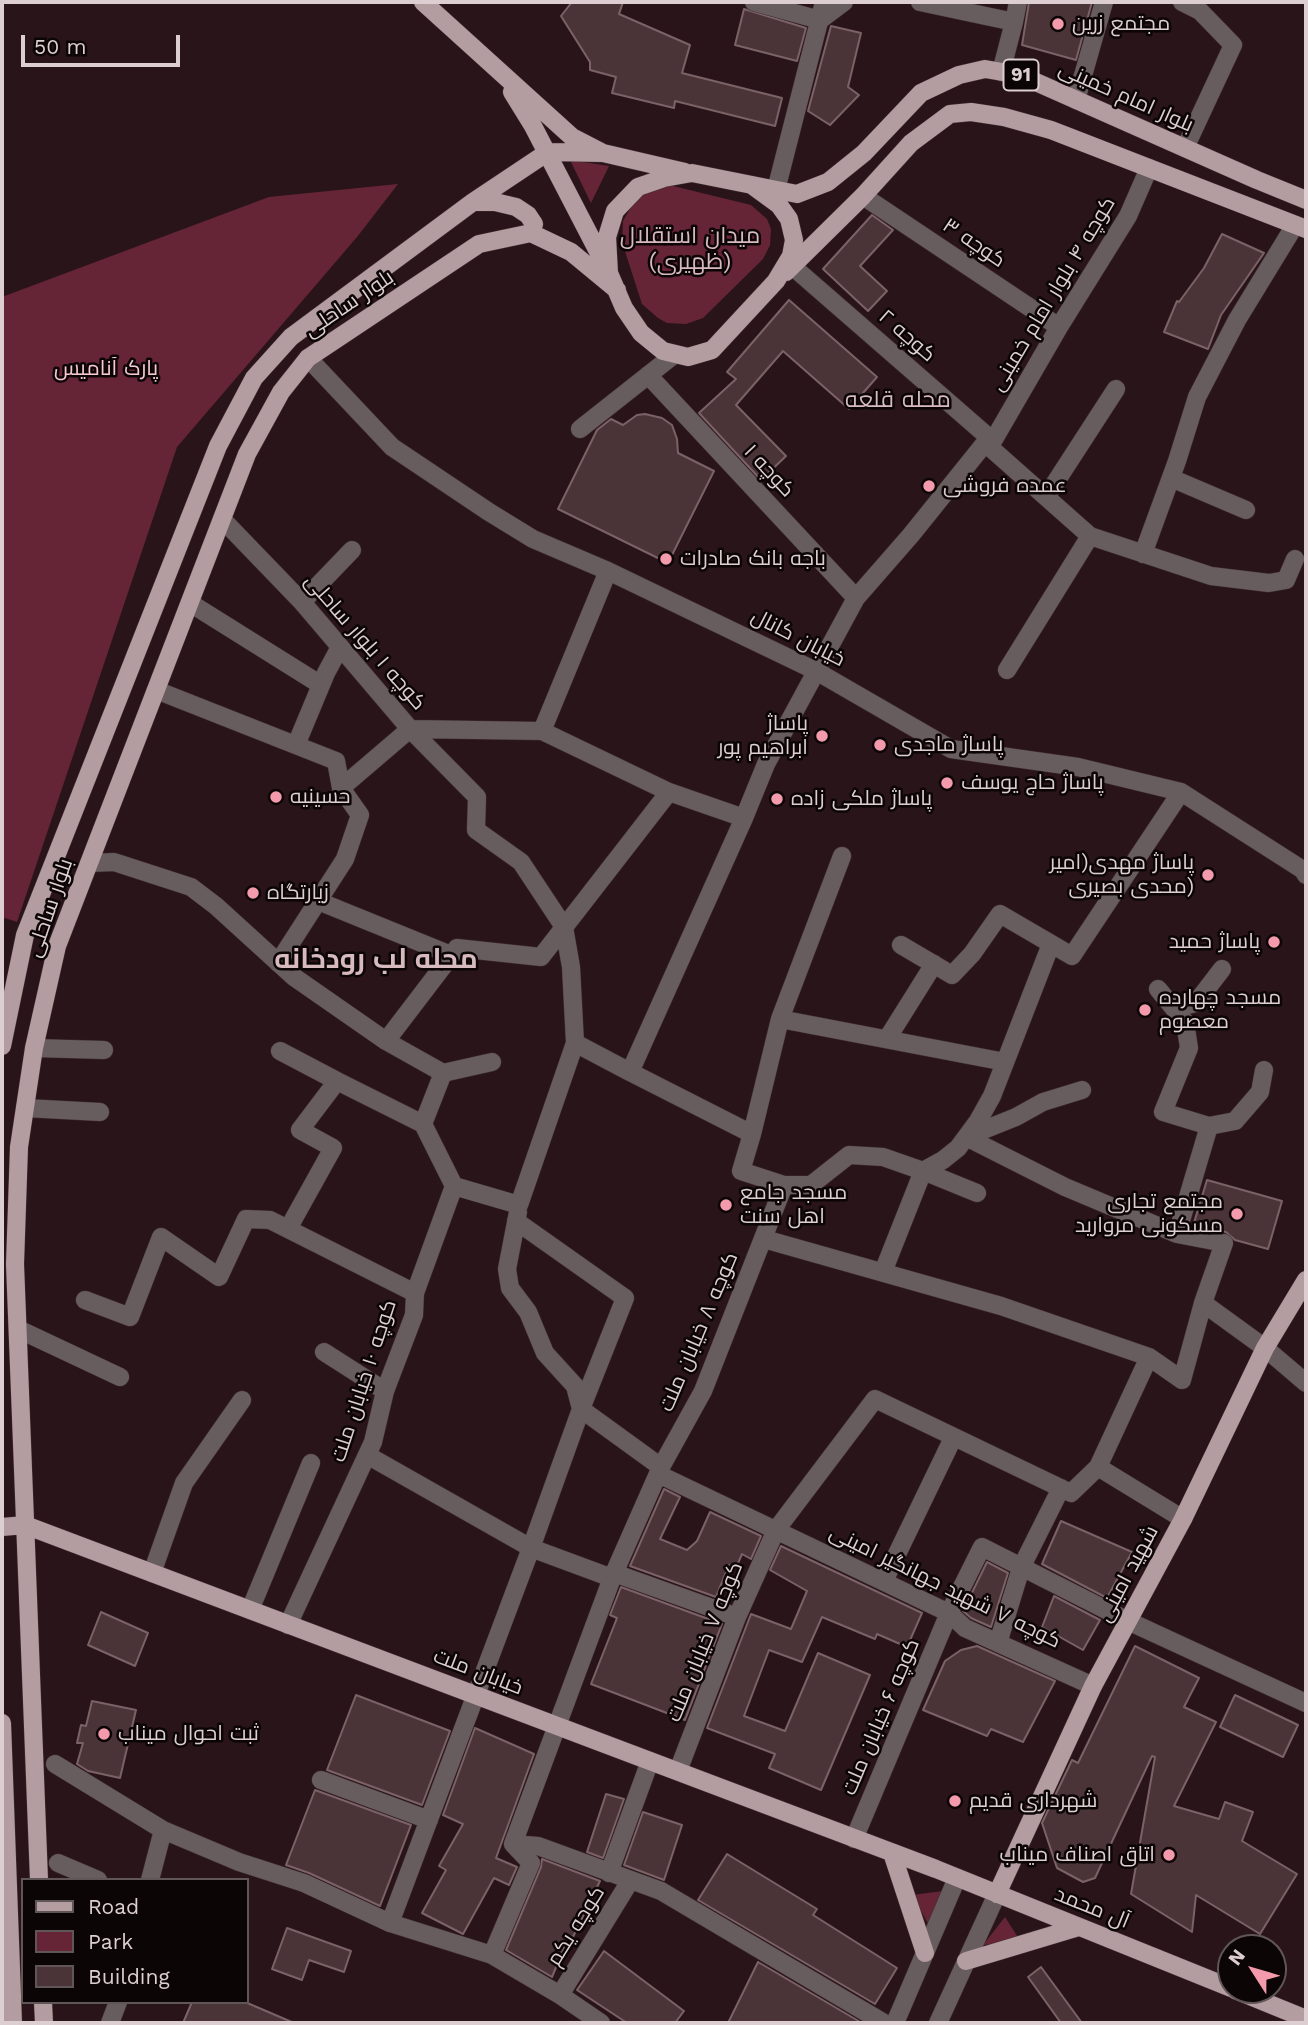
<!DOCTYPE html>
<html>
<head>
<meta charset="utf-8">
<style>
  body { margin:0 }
  #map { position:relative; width:1308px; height:2025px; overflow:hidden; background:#291519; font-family:"Work Sans",sans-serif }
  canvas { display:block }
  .frame { position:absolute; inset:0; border:4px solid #ddcfd1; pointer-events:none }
  .legend { position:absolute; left:21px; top:1878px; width:228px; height:126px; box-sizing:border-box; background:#0c0506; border:2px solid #605657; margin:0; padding:9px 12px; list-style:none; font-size:21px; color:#ddcfd1 }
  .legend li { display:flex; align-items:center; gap:14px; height:35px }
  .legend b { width:35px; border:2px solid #605657 }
  .north { position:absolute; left:1217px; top:1934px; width:70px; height:70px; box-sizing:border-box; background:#0c0506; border:2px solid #605657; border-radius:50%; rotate:307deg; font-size:19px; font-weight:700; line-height:28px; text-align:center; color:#ddcfd1 }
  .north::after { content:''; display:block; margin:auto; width:24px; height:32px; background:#f39aac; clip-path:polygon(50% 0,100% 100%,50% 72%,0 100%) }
  .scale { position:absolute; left:21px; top:35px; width:159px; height:32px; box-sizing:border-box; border:4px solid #ddcfd1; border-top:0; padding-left:9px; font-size:21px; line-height:24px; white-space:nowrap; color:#ddcfd1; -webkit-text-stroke:5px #0c0506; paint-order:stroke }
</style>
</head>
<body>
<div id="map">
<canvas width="1308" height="2025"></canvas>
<div class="frame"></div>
<ul class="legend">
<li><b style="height:9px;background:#b49da0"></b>Road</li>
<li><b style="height:19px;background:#662536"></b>Park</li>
<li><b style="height:19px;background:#4b3438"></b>Building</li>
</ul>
<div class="north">N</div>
<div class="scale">50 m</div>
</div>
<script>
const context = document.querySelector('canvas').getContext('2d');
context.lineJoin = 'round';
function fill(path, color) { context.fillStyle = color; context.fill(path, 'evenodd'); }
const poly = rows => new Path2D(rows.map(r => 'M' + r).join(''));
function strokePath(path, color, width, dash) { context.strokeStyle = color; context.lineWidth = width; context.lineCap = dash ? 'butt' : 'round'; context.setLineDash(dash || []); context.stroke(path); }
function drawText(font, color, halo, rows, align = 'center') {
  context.font = font + ' "Work Sans",Cairo,sans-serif'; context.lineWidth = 5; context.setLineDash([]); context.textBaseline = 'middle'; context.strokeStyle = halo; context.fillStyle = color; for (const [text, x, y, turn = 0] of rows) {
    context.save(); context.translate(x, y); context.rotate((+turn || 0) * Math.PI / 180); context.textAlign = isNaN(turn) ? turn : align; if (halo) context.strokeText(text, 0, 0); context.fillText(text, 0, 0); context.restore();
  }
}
fill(poly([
  [570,160,609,166,591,203],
  [398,184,357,237,177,447,17,922,2,917,2,297,269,197],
  [662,186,673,186,751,205,767,219,771,229,770,245,763,259,703,318,686,324,667,323,658,318,642,304,622,242,623,221,634,202,642,195],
  [943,1891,930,1927,912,1895],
  [1005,1917,1021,1942,983,1945]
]), '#662536');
const building = poly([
  [572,2,623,2,619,14,690,45,682,73,782,98,775,126,675,101,674,108,612,93,616,77,590,70,590,62,561,16,572,2],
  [1029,2,1092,2,1076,60,1022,45,1029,2],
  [744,9,806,28,797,61,735,45,744,9],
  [831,26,861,33,848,87,859,95,830,125,808,111,831,26],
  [872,215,893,230,860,266,887,291,868,311,823,269,872,215],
  [1222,234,1264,253,1221,315,1208,349,1164,332,1177,301,1179,302,1204,268,1222,234],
  [789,300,877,377,849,409,783,351,736,405,786,456,761,480,699,413,736,379,727,372,789,300],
  [645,414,662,418,672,425,677,439,678,453,714,471,668,563,558,509,597,430,611,419,623,425,637,415,645,414],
  [1207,1180,1282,1201,1268,1249,1235,1240,1226,1232,1193,1226,1207,1180],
  [664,1489,680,1497,660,1539,687,1550,697,1541,710,1512,761,1536,751,1559,742,1554,736,1568,729,1565,716,1597,630,1566,664,1489],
  [1061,1521,1132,1552,1107,1598,1042,1564,1061,1521],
  [781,1546,922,1613,907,1647,877,1634,875,1639,822,1617,802,1662,769,1650,744,1716,785,1731,818,1653,870,1675,821,1790,769,1768,775,1754,707,1728,751,1614,791,1629,807,1591,770,1570,781,1546],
  [987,1562,1008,1573,991,1627,971,1618,963,1611,987,1562],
  [621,1587,722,1624,685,1720,591,1684,617,1618,610,1615,621,1587],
  [1054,1596,1100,1620,1083,1650,1042,1627,1054,1596],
  [101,1612,148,1633,135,1666,88,1645,101,1612],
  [977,1646,1055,1681,1023,1742,991,1729,987,1736,923,1710,945,1661,961,1650,977,1646],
  [1135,1646,1199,1678,1184,1707,1216,1722,1174,1806,1219,1819,1225,1802,1253,1812,1242,1841,1297,1874,1260,1934,1196,1895,1192,1932,1131,1894,1155,1757,1152,1756,1095,1878,1083,1882,1057,1868,1042,1823,1072,1760,1078,1763,1135,1646],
  [356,1695,450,1731,422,1805,327,1770,356,1695],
  [1235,1695,1298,1725,1283,1757,1220,1727,1235,1695],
  [92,1701,136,1710,120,1778,88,1771,77,1764,83,1743,77,1743,81,1725,86,1726,92,1701],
  [475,1728,534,1754,496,1858,517,1867,509,1885,494,1878,463,1934,422,1913,446,1870,439,1866,463,1824,443,1815,475,1728],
  [315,1790,411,1825,380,1906,309,1873,286,1865,315,1790],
  [606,1794,624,1799,603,1858,587,1852,606,1794],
  [643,1812,682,1825,664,1880,624,1865,643,1812],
  [727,1854,817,1909,813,1915,897,1968,875,2004,698,1900,727,1854],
  [542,1859,600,1881,573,1937,569,1936,552,1977,506,1950,541,1867,542,1859],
  [287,1928,351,1951,344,1972,309,1960,302,1980,272,1969,287,1928],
  [604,1951,684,2011,675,2023,627,2023,577,1990,604,1951],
  [758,1962,862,2023,728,2023,758,1962],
  [1041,1967,1082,2023,1061,2023,1028,1977,1041,1967],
  [192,2002,245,2002,294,2023,183,2023,192,2002]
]);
fill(building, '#4b3438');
strokePath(building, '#7b6267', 2);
const minor = poly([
  [754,2,820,20,844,2],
  [920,2,1014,22,1001,72],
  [1182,2,1200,11,1233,45,1185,148],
  [1014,22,1018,2],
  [1076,100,1104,2],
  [776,190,824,2],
  [863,196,1059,327],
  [792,266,993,441],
  [308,358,392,447,489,512,533,539,608,571,816,671,951,749,1078,767,1181,792,1303,870,1306,875],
  [648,375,856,598],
  [580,429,675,354],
  [993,441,1059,327,1128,216,1149,168],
  [985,443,1090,536,1211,576,1269,583,1286,580,1295,559],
  [1171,478,1246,510],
  [1046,497,1116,389],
  [222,519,302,602,410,729,542,731],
  [1143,554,1177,461,1197,397,1237,320,1295,225],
  [608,571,542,731,669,792,541,957,457,948,386,1041,443,1073,423,1124,454,1186,519,1205,575,1043,630,1072,744,818,766,764,856,598,911,535,985,443,993,441],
  [302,602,352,550],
  [190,603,321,685],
  [1007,670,1090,536],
  [156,690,336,761,341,788],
  [296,745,326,673,340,647],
  [669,792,744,818],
  [90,863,114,862,191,887,216,906,294,977,386,1041],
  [318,901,451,955],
  [901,945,952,975,972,954,1000,914,1072,956,1181,792],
  [278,963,345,859,360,815,341,788,410,729,477,797,476,830,521,862,564,927,571,967,575,1043],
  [1158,989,1185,1022,1189,1048,1163,1112,1209,1126,1235,1121,1260,1092,1264,1070],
  [1174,1008,1196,1003,1222,969],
  [780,1019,1005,1062],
  [887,1039,934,964],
  [34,1048,104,1050],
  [280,1051,337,1081],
  [630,1072,752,1134],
  [443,1073,492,1062],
  [25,1108,100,1112],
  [966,1137,1065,1187,1177,1234],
  [966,1137,1016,1117,1043,1102,1082,1090],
  [923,1171,943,1160,958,1148,978,1121,992,1096,1051,944],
  [923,1171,977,1193],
  [784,1185,811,1185,849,1155,883,1157,923,1171,883,1272],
  [518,1212,507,1269,510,1288,528,1312,545,1353,575,1386,581,1409],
  [516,1221,625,1298,581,1409],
  [288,1229,333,1148,300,1130,337,1081,423,1124],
  [764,1239,1001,1306,1149,1357,1182,1380,1203,1303,1224,1243,1177,1234,1209,1126],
  [85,1300,130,1317,161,1237,219,1277,246,1219,270,1220,415,1293],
  [1203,1303,1265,1348,1306,1383],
  [18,1329,120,1377],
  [324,1352,385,1391],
  [367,1455,531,1548,581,1409,661,1467],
  [1098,1467,1183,1519],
  [658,1474,949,1613,965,1628,1093,1686],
  [152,1573,184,1483,242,1400],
  [614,1573,737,1617],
  [884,1581,953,1438],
  [250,1610,311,1463],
  [288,1625,373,1442,385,1391,414,1315,415,1293,454,1186],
  [998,1643,1021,1568,1061,1488],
  [55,1764,163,1830,239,1862,304,1883,390,1923,492,1955,560,1995,601,2023],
  [678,1771,737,1617,776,1530,875,1399,1071,1493,1098,1467,1149,1357],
  [321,1780,429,1820],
  [854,1839,949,1613,982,1547,1128,1621,1306,1703],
  [513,1844,538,1846,661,1891,884,2023],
  [58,1863,98,1880],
  [609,1873,650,1761],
  [150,1880,163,1830],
  [390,1923,531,1548,612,1578],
  [492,1955,531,1863,513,1844,612,1578,661,1467,703,1391,784,1185,741,1171,752,1134,780,1019,842,856],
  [560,1995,630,1881],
  [110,2023,118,2002],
  [895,2023,957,1878],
  [938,2023,997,1894]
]);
const major = poly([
  [423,2,572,137,603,153,685,172],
  [512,92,533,126,605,265],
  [753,186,779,205,789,219,794,240,791,256,776,281,712,350,688,357,663,351,641,333,624,308,609,273,607,237,615,211,638,187,664,178,692,173,797,194,828,182,864,153,921,93,959,75,985,69,1020,75,1257,180,1306,200],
  [473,202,495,202,516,207,528,215,534,224,531,233],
  [786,272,863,196,911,143,950,114,971,112,1004,117,1051,130,1306,229],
  [2,1046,25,935,218,446,254,378,291,337,473,202,548,152,603,153],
  [2,1527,25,1525,936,1869,1231,1988],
  [2,1723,13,2023],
  [892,1853,925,1953],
  [39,1880,15,1264,19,1147,34,1048,57,946,247,454,281,392,308,358,479,244,531,233,571,252,617,290],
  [997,1894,1093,1686,1183,1519,1265,1348,1306,1280],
  [966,1961,1079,1927],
  [1235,1990,1306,2019],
  [43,2002,44,2023]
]);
strokePath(minor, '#422f33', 19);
strokePath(major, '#422f33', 19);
strokePath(minor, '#675c5e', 18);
strokePath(major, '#b49da0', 18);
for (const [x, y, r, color] of [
  [1058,24,7,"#f39aac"],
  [929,486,7,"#f39aac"],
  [666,559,7,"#f39aac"],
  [822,736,7,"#f39aac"],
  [880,745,7,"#f39aac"],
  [947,783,7,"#f39aac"],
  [276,797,7,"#f39aac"],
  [777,799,7,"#f39aac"],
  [1208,875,7,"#f39aac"],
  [253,893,7,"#f39aac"],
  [1274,942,7,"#f39aac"],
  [1145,1010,7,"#f39aac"],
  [726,1205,7,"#f39aac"],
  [1237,1214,7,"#f39aac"],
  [104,1734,7,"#f39aac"],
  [955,1801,7,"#f39aac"],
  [1169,1855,7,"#f39aac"]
]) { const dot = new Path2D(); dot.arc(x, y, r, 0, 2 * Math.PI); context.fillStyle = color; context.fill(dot); strokePath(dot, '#0c0506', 2.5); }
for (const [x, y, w] of [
  [1021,75,35]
]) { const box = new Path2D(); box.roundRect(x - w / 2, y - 15.5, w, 31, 5); context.fillStyle = '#0c0506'; context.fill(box); strokePath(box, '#ddcfd1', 2); }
drawText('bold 19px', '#ddcfd1', null, [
  ["91",1021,75]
]);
drawText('21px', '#ddcfd1', '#0c0506', [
  ["مجتمع زرین",1072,24],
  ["عمده فروشی",943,486],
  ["باجه بانک صادرات",680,559],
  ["پاساژ",808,724,"right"],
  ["ابراهیم پور",808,748,"right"],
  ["پاساژ ماجدی",894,745],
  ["پاساژ حاج یوسف",961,783],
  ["حسینیه",290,797],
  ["پاساژ ملکی زاده",791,799],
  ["پاساژ مهدی(امیر",1194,863,"right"],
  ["محدی بصیری)",1194,887,"right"],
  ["زیارتگاه",267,893],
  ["پاساژ حمید",1260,942,"right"],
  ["مسجد چهارده",1159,998],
  ["معصوم",1159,1022],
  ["مسجد جامع",740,1193],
  ["اهل سنت",740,1217],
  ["مجتمع تجاری",1223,1202,"right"],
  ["مسکونی مروارید",1223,1226,"right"],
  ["ثبت احوال میناب",118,1734],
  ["شهرداری قدیم",969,1801],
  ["اتاق اصناف میناب",1155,1855,"right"]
], 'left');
drawText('21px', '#ddcfd1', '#0c0506', [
  ["بلوار امام خمینی",1126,97,24],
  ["کوچه ۳",974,243,34],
  ["کوچه ۴ بلوار امام خمینی",1053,294,-59],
  ["بلوار ساحلی",349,304,-34],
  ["کوچه ۲",907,336,41],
  ["کوچه ۱",769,471,47],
  ["خیابان کانال",798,638,27],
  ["کوچه ۱ بلوار ساحلی",365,642,49],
  ["بلوار ساحلی",50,908,-71],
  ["کوچه ۸ خیابان ملت",699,1332,-67],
  ["کوچه ۱۰ خیابان ملت",364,1381,-72],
  ["شهید امینی",1128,1574,-62],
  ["کوچه ۷ شهید جهانگیر امینی",945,1587,26],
  ["کوچه ۷ خیابان ملت",705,1642,-68],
  ["خیابان ملت",478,1672,21],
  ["کوچه ۶ خیابان ملت",881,1717,-67],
  ["آل محمد",1092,1908,22],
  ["کوچه یکم",576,1926,-58]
]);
drawText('21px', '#f7cad1', '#0c0506', [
  ["پارک آنامیس",106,369]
]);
drawText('23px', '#d6babe', '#0c0506', [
  ["میدان استقلال",690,236],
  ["(ظهیری)",690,262],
  ["محله قلعه",898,400]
]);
drawText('bold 28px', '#d6babe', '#0c0506', [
  ["محله لب رودخانه",376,960]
]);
</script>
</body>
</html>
